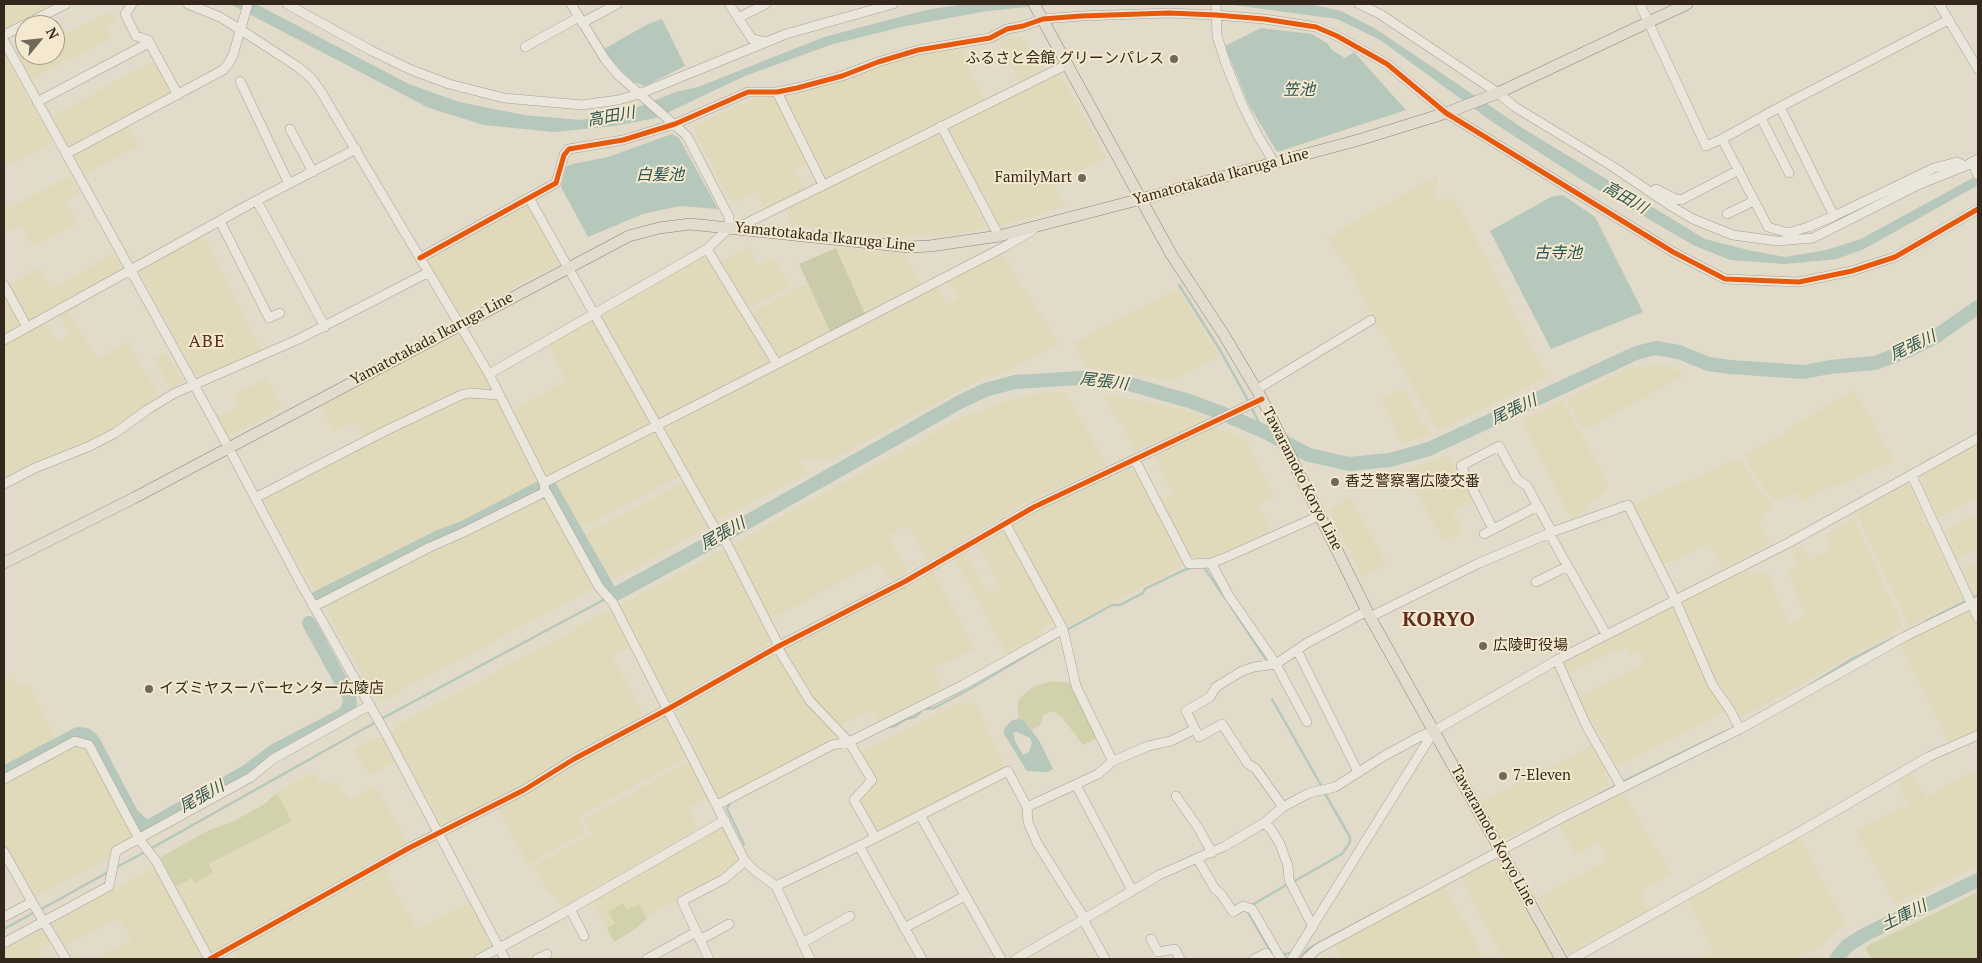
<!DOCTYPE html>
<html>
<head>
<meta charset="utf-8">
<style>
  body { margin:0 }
  #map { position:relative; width:1982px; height:963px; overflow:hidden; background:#e2dbca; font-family:"PT Serif",serif }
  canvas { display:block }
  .frame { position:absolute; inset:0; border:5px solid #34281d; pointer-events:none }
  .north { position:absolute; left:15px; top:15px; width:50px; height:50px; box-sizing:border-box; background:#f4e9cf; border:1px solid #a79c88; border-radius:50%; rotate:62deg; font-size:14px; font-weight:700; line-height:20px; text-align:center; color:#34281d }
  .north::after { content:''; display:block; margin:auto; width:18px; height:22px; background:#71675a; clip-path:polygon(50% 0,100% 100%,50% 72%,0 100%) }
</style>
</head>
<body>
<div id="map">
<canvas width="1982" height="963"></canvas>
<div class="frame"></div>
<div class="north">N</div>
</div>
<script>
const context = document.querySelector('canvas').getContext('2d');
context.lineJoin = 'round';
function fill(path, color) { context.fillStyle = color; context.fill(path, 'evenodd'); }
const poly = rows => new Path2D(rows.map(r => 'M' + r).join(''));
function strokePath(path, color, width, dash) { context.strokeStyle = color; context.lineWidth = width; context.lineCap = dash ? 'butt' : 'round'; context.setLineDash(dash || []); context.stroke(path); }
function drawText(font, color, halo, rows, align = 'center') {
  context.font = font + ' "PT Serif","Noto Sans JP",serif'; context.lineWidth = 4; context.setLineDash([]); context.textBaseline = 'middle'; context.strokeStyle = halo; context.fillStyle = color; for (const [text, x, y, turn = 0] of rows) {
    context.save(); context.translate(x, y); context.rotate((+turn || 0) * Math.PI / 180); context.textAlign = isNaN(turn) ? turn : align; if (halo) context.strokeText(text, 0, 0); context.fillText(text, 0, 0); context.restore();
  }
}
fill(poly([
  [4,4,59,4,4,30],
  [111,12,116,22,107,27,112,37,32,80,19,58,25,55,55,55,55,40],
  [1022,36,1042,71,1019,82,998,39],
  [959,47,985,99,826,178,784,95,910,54],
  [4,54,53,142,4,167],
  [157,60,174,93,68,147,51,116],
  [1059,73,1106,157,1053,184,1065,207,1000,226,948,128],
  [773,94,808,164,795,171,804,190,765,210,757,191,733,203,697,137,693,126,761,96],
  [128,125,139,146,84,174,72,153],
  [939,134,987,227,959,234,902,237,791,225,786,210],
  [71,176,81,194,66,203,77,224,32,247,21,226,4,234,4,200,9,208],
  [1437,176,1439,187,1434,190,1440,202,1448,198,1459,207,1548,377,1437,431,1384,333,1373,318,1354,276,1326,238],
  [527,201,562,262,461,315,455,310,425,259],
  [202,234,261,351,197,378,138,270],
  [748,247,758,266,776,257,790,288,748,309,719,264],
  [836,248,905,254,921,285,865,314],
  [1001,252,1059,343,1007,372,979,380,834,459,800,459,807,473,714,522,661,428,937,286,948,305,959,299,947,280],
  [114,253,121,267,120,271,28,320,9,285,39,267,52,289],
  [706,254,772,362,659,420,599,315],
  [807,283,829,332,780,357,751,313],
  [1178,289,1219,355,1173,380,1088,368,1074,343],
  [4,292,20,324,4,334],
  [69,311,97,360,128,342,159,395,119,424,105,432,86,442,31,464,4,479,4,346,46,323,57,342,69,335,59,316],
  [594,318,653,423,557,474,546,475,512,411,566,380,548,344],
  [458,334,464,338,493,390,465,388,381,429,365,439,356,421,333,432,320,405],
  [166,352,183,382,171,388,154,359],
  [1668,365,1686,376,1582,430,1566,398,1630,368],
  [266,379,281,408,228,436,217,416,238,407,233,395],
  [1403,388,1430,435,1402,444,1381,399],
  [1853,389,1895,461,1857,476,1836,488,1833,484,1801,502,1795,491,1775,502,1755,475,1744,455,1778,436],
  [1049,392,1066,392,1106,465,1022,505,928,561,908,525,888,536,907,572,889,581,879,563,769,620,731,545,959,419,1011,399],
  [1106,394,1184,409,1208,419,1136,451,1104,396],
  [469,396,498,399,538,483,466,522,430,537,318,593,293,556,263,499,361,449,393,431],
  [1563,400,1608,485,1607,491,1590,503,1578,517,1572,520,1522,420],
  [1213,427,1245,440,1274,496,1257,505,1271,532,1220,554,1190,559,1159,501,1173,494,1154,456],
  [657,430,681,475,579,530,555,487,556,482],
  [1978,444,1978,498,1938,518,1919,477],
  [1448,455,1473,500,1452,511,1462,532,1444,542,1405,471],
  [1740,457,1752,478,1774,508,1761,514,1763,520,1759,522,1770,544,1722,569,1711,546,1708,547,1707,543,1662,566,1631,506],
  [1133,464,1183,558,1182,566,1066,627,1008,525],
  [685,481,710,527,609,581,583,536],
  [1907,484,1910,485,1914,496,1964,600,1909,626,1856,512],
  [1349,496,1387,564,1362,577,1330,511],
  [545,498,593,584,591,589,379,703,339,634,326,606,343,597,344,594,403,564,536,500],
  [1978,514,1978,548,1957,560,1944,532],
  [1854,519,1903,627,1741,718,1714,675,1682,601,1750,569,1752,575,1767,572,1789,623,1805,615,1788,572,1800,567,1790,548,1802,546,1810,560,1829,549,1830,542,1826,535],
  [1004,528,1056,621,1041,629,1045,636,1008,656,954,557,965,551,989,596,1001,588,978,543],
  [725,548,773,641,671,701,667,700,618,607],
  [1978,563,1978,592,1974,595,1963,571],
  [932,570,975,649,933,669,945,691,879,723,871,709,838,726,815,702,782,649,893,591,925,653,895,591],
  [1673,606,1705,678,1725,712,1617,766,1578,698,1643,663,1639,652,1631,655,1626,647,1568,674,1563,663,1630,627],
  [1968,609,1978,628,1978,729,1949,742,1899,644],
  [608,611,611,612,631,648,612,657,644,715,562,760,525,785,442,826,392,734,393,730,402,723],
  [775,651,838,737,720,801,675,709],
  [13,677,19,687,28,682,58,742,4,771,4,682],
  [975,702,1006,769,877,833,859,802,877,781,861,753,954,705],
  [667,713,688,757,581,815,578,819,586,832,528,864,497,807,571,765],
  [378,737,383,738,396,761,369,776,354,749],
  [1595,744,1609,768,1603,772,1610,785,1502,841,1481,801],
  [75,746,86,748,132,834,132,837,112,848,108,859,37,897,33,896,4,844,4,784],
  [691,761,708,797,688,808,698,828,563,907,555,897,547,891,533,866,591,835,583,819],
  [1978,769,1978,865,1895,904,1856,831,1909,804,1895,778,1911,770,1926,797],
  [312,772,318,781,336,783,350,800,376,786,407,843,211,954,176,887,192,878,195,882,213,873,209,865,291,821,277,793],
  [1622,791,1671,874,1640,891,1651,911,1568,954,1537,899,1605,861,1601,843,1576,855,1559,823],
  [722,825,740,859,738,861,721,875,677,896,677,900,657,910,647,918,639,904,627,910,623,904,615,923,607,928,592,901],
  [1799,836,1846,924,1818,948,1798,959,1699,959,1713,950,1687,900,1780,845],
  [1496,857,1553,956,1554,959,1504,959,1460,876],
  [383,866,417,930,471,902,491,946,467,959,238,959,233,951],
  [155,867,205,959,96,959,131,941,123,925,117,920,65,947,52,925,53,923],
  [1445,885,1484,959,1343,959,1333,943],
  [42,929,51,941,37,950,42,959,4,959,4,949]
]), '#e1daba');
fill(poly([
  [1053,681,1073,683,1100,737,1083,745,1061,716,1053,711,1044,715,1041,724,1032,730,1024,720,1018,719,1018,701,1025,693,1033,687,1048,682],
  [277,793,292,821,209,864,213,873,195,883,192,878,176,887,161,858,164,855,211,829,230,823,263,805],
  [1978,892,1978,959,1872,959,1865,947],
  [623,903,627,910,639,904,647,918,634,930,614,942,607,928,615,923,608,912]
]), '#d1d2ac');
fill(poly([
  [836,248,865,314,830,332,799,264]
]), '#cbcbac');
fill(poly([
  [230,4,256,4,409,84,459,102,524,115,580,120,625,112,676,92,698,87,824,37,926,10,964,4,1059,4,987,11,906,26,830,45,745,76,656,118,614,126,554,132,484,125,429,108],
  [1226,4,1311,4,1341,11,1376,29,1524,129,1705,239,1748,250,1785,257,1826,250,1861,239,1978,175,1978,185,1864,249,1837,259,1785,264,1730,260,1693,245,1585,182,1494,123,1380,40,1337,19],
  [662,19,685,66,645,86,634,82,611,61,604,49,648,24],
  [1261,28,1312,34,1328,44,1332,50,1345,58,1354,52,1406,110,1277,152,1248,103,1225,46],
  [672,134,679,138,718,209,680,206,643,214,588,237,561,187,566,167,572,164,608,157],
  [1563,195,1595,217,1643,312,1551,349,1490,231,1551,197],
  [1018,719,1024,720,1040,742,1053,769,1048,772,1027,771,1004,734,1004,729,1011,721],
  [1017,732,1030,738,1032,743,1029,752,1023,755,1015,741,1013,733]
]), '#b6c7bc');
strokePath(poly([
  [1179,285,1220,350,1249,402],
  [1251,407,1263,431],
  [1203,566,1225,598],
  [1230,605,1267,661],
  [1926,621,1978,595],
  [1065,631,1112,605,1120,605,1143,593,1145,589,1184,570,1195,567],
  [1810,685,1850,660,1895,637],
  [1272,699,1322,787],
  [381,719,607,598],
  [887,727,895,726,906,719,915,717,923,709,934,708,968,690,1061,635],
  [1622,782,1724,732],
  [1599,794,1617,785],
  [730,803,727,809,744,844],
  [150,849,376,722],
  [115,868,145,852],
  [1293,882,1342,854,1350,842,1350,837,1324,792],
  [40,910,110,871],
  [4,929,35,912],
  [1282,955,1289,953],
  [1277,956,1274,957,1248,912,1252,905,1288,884],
  [1300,959,1307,950,1315,945,1375,913]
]), '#b6c7bc', 2.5);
strokePath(poly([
  [317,598,441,536,463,528,540,488,550,487,612,596,724,535,960,402,985,390,1015,382,1081,378,1126,383,1189,401,1219,412,1263,431,1309,455,1349,464,1390,460,1429,449,1636,353,1656,348,1679,352,1708,364,1730,367,1804,372,1830,367,1875,363,1907,351,1932,339,1978,307],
  [4,773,78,734,86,735,93,741,132,815,146,828,246,772,276,750,345,714,350,703,349,696,309,623],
  [1836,959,1847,946,1864,935,1978,880]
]), '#b6c7bc', 14);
const minor = poly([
  [132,4,125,14,136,36,148,40,178,95],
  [188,4,220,17,241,30,298,67,311,78,320,90,489,374,544,483,545,492,547,493,599,587,613,603,745,861,755,871,776,886,810,959],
  [287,4,370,50,409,69,449,84,504,98,582,105,618,100,639,94,786,34,893,4],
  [729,4,752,39,766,42],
  [1216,4,1217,36,1226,64,1242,104,1258,136,1274,162],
  [1359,4,1380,14,1498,93,1515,107,1612,166,1671,206,1693,219,1733,235,1777,241,1813,238,1920,184,1965,166,1978,159],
  [1640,4,1706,146,1722,139,1780,107,1948,20],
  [1939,4,1978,69],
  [738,18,766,4],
  [582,23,617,4],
  [4,35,66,4],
  [4,41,219,430,300,582,385,732,505,959],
  [525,47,579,17],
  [240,81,289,184],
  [777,92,823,185],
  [37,102,143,46,148,40],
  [1780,107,1834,216],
  [1761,118,1789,173],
  [941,126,999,236],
  [290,129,313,172],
  [1722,139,1768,227,1788,233,1792,236],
  [66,154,223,70,229,63,233,55,248,4],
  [1972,162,1978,175],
  [1651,192,1656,189,1676,199,1681,200,1739,170],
  [529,198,714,527,727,544,779,646],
  [257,201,325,327],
  [1727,214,1754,201],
  [220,221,269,318,280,313],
  [737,228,1068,64],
  [1788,233,1808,227,1834,216,1934,168,1957,162,1965,166],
  [707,249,777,364],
  [420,258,556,183,564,155,569,149,623,140,675,124,748,92,777,92,797,88,842,76,878,62,918,50,990,38,1007,29,1023,26,1043,19,1081,16,1169,13,1216,15,1264,19,1316,27,1337,36,1387,64,1446,113,1673,252,1725,279,1799,282,1852,271,1895,257,1978,209],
  [4,285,27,327],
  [4,340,250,204,356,149],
  [489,374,707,249,729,228,729,217,687,136,617,74,605,59,571,4],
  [1256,390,1371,320],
  [1135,460,1189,564,1211,563,1222,559,1321,515],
  [1912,476,1978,618],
  [544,483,777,364,1004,247,1033,230],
  [4,484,35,468,90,446,115,433,147,410,173,394,299,339,429,272],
  [255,498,385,431,461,395,469,393,499,395],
  [1005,523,1063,629,1076,686,1111,758],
  [1493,529,1461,466,1499,446,1517,479,1527,486,1552,532],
  [1549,533,1606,634],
  [1484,534,1538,506],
  [1211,563,1229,596,1276,664,1307,722],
  [1536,582,1568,566],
  [315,606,430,547,462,533,545,492],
  [1370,617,1477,564,1552,532,1628,505,1675,599,1712,684,1730,710,1740,729],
  [777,647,810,701,849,742,872,780,854,800,875,837],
  [1297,650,1358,772],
  [1557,660,1587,727,1622,788],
  [4,779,75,741,89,745,139,839,156,861,209,959],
  [1076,785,1132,890],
  [1176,796,1199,829,1212,853],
  [717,805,832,745,849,742,963,685,1063,629],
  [1027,807,1098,774,1113,761,1148,746,1171,741,1195,729],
  [1283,807,1256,769,1248,764,1222,724,1199,737,1186,711,1210,697,1216,687,1242,671,1254,667,1276,664,1307,643,1367,611],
  [920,815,1001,959],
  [1264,823,1270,828,1280,844,1288,866,1289,880,1313,927],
  [859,846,922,959],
  [4,852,32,902,4,917],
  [1197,858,1215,889,1221,894,1233,912,1243,906,1252,909,1281,959],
  [776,886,859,846,1008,771,1027,807,1028,822,1037,843,1084,918],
  [32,902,66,959],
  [570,909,584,936],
  [1083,919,1105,959],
  [904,928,965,896],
  [1151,939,1158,952,1175,949,1180,959],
  [700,940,729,924],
  [4,943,109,886,116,851,251,777,273,759,370,705],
  [802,943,850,916],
  [210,959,409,848,524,790,574,759,668,709,779,646,904,582,1034,507,1262,399],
  [479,959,558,916,725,820],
  [537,959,547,954],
  [647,959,696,932],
  [709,959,682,901,724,879,745,861],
  [1016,959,1159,875,1225,846,1264,823,1283,807,1309,793,1335,787,1384,756,1419,737,1434,731,1557,660,1790,542,1978,438],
  [1254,959,1266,953,1270,959],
  [1292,959,1434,731],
  [1306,959,1317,949,1565,816,1740,729,1904,637,1978,601],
  [1572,959,1801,831,1928,757,1978,735]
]);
const major = poly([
  [1034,4,1171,254,1224,335,1262,399,1370,617,1561,959],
  [4,563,134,498,629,236,659,228,690,224,909,247,930,246,999,236,1141,199,1362,139,1446,113,1498,93,1687,4]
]);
strokePath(minor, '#a7a094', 10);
strokePath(major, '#8c857a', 12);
strokePath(minor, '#eae6dc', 9);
strokePath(major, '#e1dccd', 11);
strokePath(poly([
  [420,258,556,183,564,155,569,149,623,140,675,124,748,92,777,92,797,88,842,76,878,62,918,50,990,38,1007,29,1023,26,1043,19,1081,16,1169,13,1216,15,1264,19,1316,27,1337,36,1387,64,1446,113,1673,252,1725,279,1799,282,1852,271,1895,257,1978,209],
  [210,959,409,848,524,790,574,759,668,709,779,646,904,582,1034,507,1262,399]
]), '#e8590c', 5);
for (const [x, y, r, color] of [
  [1174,59,5,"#71675a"],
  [1082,178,5,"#71675a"],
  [1335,482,5,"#71675a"],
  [1483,646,5,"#71675a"],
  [149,689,5,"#71675a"],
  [1503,776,5,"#71675a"]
]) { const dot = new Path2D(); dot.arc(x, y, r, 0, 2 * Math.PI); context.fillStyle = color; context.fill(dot); strokePath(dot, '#f4e9cf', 2); }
drawText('15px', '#34281d', '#f4e9cf', [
  ["ふるさと会館 グリーンパレス",1164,59,"right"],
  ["FamilyMart",1072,178,"right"],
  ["香芝警察署広陵交番",1345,482],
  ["広陵町役場",1493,646],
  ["イズミヤスーパーセンター広陵店",159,689],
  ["7-Eleven",1513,776]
], 'left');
drawText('15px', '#34281d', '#f4e9cf', [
  ["Yamatotakada Ikaruga Line",1221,177,-15],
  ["Yamatotakada Ikaruga Line",825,237,6],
  ["Yamatotakada Ikaruga Line",432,339,-28],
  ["Tawaramoto Koryo Line",1302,479,63],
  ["Tawaramoto Koryo Line",1493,836,61]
]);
drawText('italic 16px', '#2c5452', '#f4e9cf', [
  ["笠池",1299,90],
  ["高田川",611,117,-10],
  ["白髪池",660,175],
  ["高田川",1625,198,30],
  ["古寺池",1558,253],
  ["尾張川",1913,346,-25],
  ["尾張川",1104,382,7],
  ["尾張川",1514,410,-25],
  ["尾張川",723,534,-29],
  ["尾張川",202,797,-29],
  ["土庫川",1904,916,-26]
]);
context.letterSpacing = '1px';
drawText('18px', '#602c1d', '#f4e9cf', [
  ["ABE",207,342]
]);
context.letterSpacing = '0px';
context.letterSpacing = '1px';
drawText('bold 20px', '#602c1d', '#f4e9cf', [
  ["KORYO",1439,620]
]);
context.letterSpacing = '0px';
</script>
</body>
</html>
